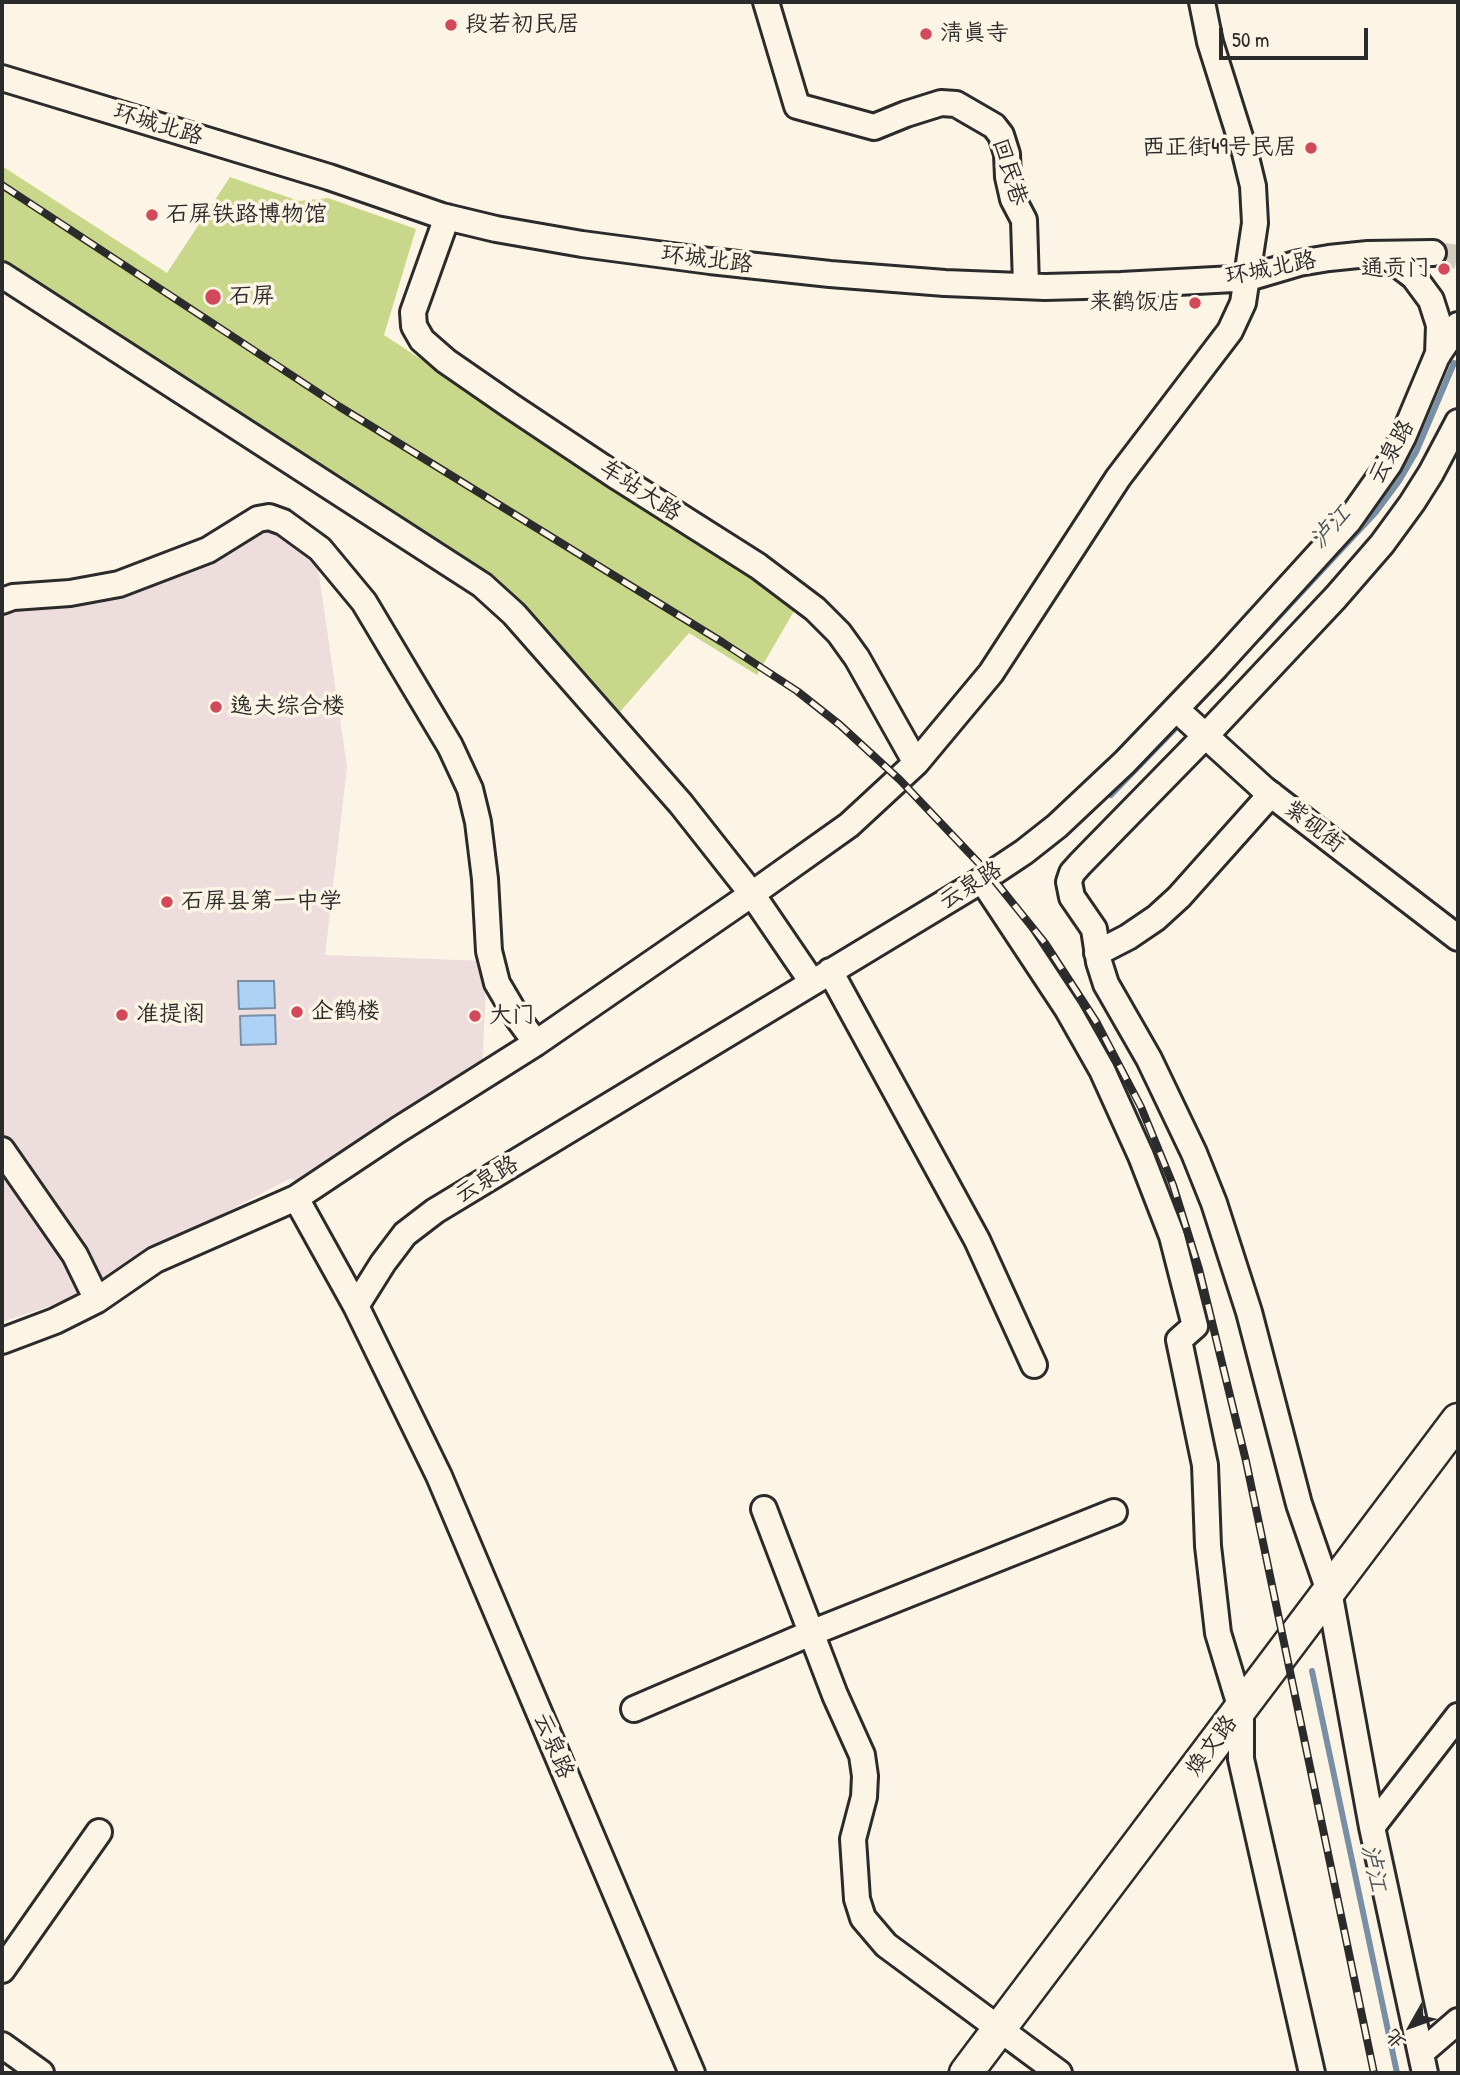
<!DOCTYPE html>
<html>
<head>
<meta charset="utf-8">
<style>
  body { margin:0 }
  #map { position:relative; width:1460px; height:2075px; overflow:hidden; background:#fcf5e5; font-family:"Patrick Hand","LXGW WenKai TC",sans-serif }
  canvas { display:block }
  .frame { position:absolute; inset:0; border:4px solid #2b2b2b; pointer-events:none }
  .north { position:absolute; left:1376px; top:1991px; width:70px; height:70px; -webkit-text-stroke:5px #fcf5e5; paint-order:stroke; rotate:230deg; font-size:19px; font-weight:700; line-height:28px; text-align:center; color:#2b2b2b }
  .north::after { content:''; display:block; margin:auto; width:24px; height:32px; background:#2b2b2b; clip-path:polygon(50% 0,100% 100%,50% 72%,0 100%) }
  .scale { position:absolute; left:1219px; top:28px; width:149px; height:32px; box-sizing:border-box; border:4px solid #2b2b2b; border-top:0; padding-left:9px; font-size:21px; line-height:24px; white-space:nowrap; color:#2b2b2b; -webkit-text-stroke:5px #fcf5e5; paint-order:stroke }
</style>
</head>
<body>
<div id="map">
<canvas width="1460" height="2075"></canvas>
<div class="frame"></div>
<div class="north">北</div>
<div class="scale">50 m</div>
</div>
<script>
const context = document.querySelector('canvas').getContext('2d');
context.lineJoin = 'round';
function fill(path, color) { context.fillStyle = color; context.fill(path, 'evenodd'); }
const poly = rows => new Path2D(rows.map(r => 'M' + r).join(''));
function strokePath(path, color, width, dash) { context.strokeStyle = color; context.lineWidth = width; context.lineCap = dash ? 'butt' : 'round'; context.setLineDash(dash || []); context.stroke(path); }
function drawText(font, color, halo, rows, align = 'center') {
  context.font = font + ' "Patrick Hand","LXGW WenKai TC",sans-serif'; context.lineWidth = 7; context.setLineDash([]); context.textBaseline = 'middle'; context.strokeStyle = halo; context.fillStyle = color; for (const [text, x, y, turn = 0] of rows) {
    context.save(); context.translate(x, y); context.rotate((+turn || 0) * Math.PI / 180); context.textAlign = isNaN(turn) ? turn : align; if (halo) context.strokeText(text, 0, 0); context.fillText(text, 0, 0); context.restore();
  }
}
fill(poly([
  [266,528,317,561,347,767,325,955,487,961,482,1074,301,1187,291,1178,150,1252,134,1267,50,1306,2,1322,2,606,126,589]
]), '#edd');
fill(poly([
  [2,166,167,273,230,177,299,201,328,198,416,229,384,335,797,606,757,675,689,633,604,730,480,574,363,501,2,259]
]), '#c9d78a');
const water = poly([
  [238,981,274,981,275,1008,239,1009,238,981],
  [275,1015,276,1044,241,1045,240,1016,275,1015]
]);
fill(water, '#add2f6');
strokePath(water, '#798fa5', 2);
strokePath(poly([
  [1260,637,1376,512,1399,481,1416,452,1454,363],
  [1111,795,1174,730],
  [1312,1671,1397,2073]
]), '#798fa5', 6);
strokePath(poly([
  [1433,253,1458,257]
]), '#d2cdc0', 24, [24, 12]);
const minor = poly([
  [766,2,797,106,874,127,906,114,941,103,956,104,994,126,1001,135,1007,154,1008,177,1013,199,1024,220,1026,285],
  [2,78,329,177,442,216,496,229,582,244,710,261,830,274,945,283,1045,287,1121,285,1234,279,1255,276,1299,263,1329,258,1368,254,1433,253],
  [447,217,413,312,414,326,422,340,446,361,511,406,613,474,758,566,815,609,839,633,857,658,916,763],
  [1384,254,1414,277,1431,300,1439,325,1438,355],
  [2,275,482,585,514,614,681,804,752,894,812,982],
  [2,601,13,597,70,593,119,584,208,550,258,519,269,517,283,522,320,549,364,602,450,746,470,789,478,822,485,879,489,951,497,983,517,1017,536,1043],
  [1176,709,1264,789,1458,938],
  [982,880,1068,1010,1102,1070,1141,1156,1172,1236,1195,1326,1179,1340,1205,1465,1208,1546,1218,1633,1241,1709,1241,1759,1312,2073],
  [1097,953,1128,937,1156,918,1179,897,1271,794],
  [830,971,977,1240,1034,1365],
  [2,1150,75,1255,97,1300],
  [296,1198,356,1306,439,1476,692,2073],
  [356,1306,383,1263,405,1234,435,1211,982,880,1024,852,1057,826,1125,762,1216,667,1348,522,1389,464,1403,437,1437,356,1458,325],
  [2,1341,55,1321,97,1300,155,1260,296,1198,398,1130,536,1043,752,894,849,825,916,763,991,673,1118,478,1230,331,1243,303,1255,223,1253,186,1245,153,1210,42,1202,2],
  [764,1509,835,1695,862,1755,865,1776,864,1797,853,1839,857,1899,863,1918,886,1945,1059,2073],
  [634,1709,811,1633,1114,1512],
  [1372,1827,1458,1716],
  [2,1970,99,1832],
  [2,2045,41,2073],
  [1421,2053,1458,2021],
  [1425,2073,1372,1827,1329,1591,1299,1504,1249,1312,1214,1203,1194,1153,1149,1059,1106,984,1099,962,1094,929,1072,897,1069,882,1072,873,1080,864,1212,729,1336,597,1382,544,1412,503,1431,473,1458,422]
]);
const major = poly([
  [966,2073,1458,1420]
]);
strokePath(minor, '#2b2b2b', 30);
strokePath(major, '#2b2b2b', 37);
strokePath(minor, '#fcf5e5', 24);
strokePath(major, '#fcf5e5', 32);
const rail = poly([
  [2,185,340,407,722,642,797,691,840,725,900,780,990,875,1045,943,1097,1023,1141,1107,1173,1185,1199,1269,1246,1461,1374,2073]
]);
strokePath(rail, '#2b2b2b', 8);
strokePath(rail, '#fcf5e5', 5, [16]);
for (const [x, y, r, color] of [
  [451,25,7,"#d1495b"],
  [926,34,7,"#d1495b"],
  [1311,148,7,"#d1495b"],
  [152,215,7,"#d1495b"],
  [1444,269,7,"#d1495b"],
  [213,297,9,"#d1495b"],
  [1195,303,7,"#d1495b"],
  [216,707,7,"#d1495b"],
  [167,902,7,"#d1495b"],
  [297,1012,7,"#d1495b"],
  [122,1015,7,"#d1495b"],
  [475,1016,7,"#d1495b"]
]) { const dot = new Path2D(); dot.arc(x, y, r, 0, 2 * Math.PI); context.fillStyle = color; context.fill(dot); strokePath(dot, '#fcf5e5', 2.5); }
drawText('23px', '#2b2b2b', '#fcf5e5', [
  ["段若初民居",465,25],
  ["清真寺",940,34],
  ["西正街49号民居",1297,148,"right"],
  ["石屏铁路博物馆",166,215],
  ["通贡门",1430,269,"right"],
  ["石屏",229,297],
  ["来鹤饭店",1181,303,"right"],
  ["逸夫综合楼",230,707],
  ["石屏县第一中学",181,902],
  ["企鹤楼",311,1012],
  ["准提阁",136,1015],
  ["大门",489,1016]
], 'left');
drawText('23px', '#2b2b2b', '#fcf5e5', [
  ["环城北路",158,125,17],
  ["回民巷",1009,172,73],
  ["环城北路",707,260,7],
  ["环城北路",1271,269,-11],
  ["云泉路",1392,452,-61],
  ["车站大路",640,491,33],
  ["紫砚街",1314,827,38],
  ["云泉路",971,886,-32],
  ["云泉路",487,1180,-31],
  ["云泉路",553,1746,67],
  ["焕文路",1212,1746,-53]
]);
drawText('italic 24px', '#4c555e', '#fcf5e5', [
  ["泸江",1331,528,-48],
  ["泸江",1373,1868,78]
]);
</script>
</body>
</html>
